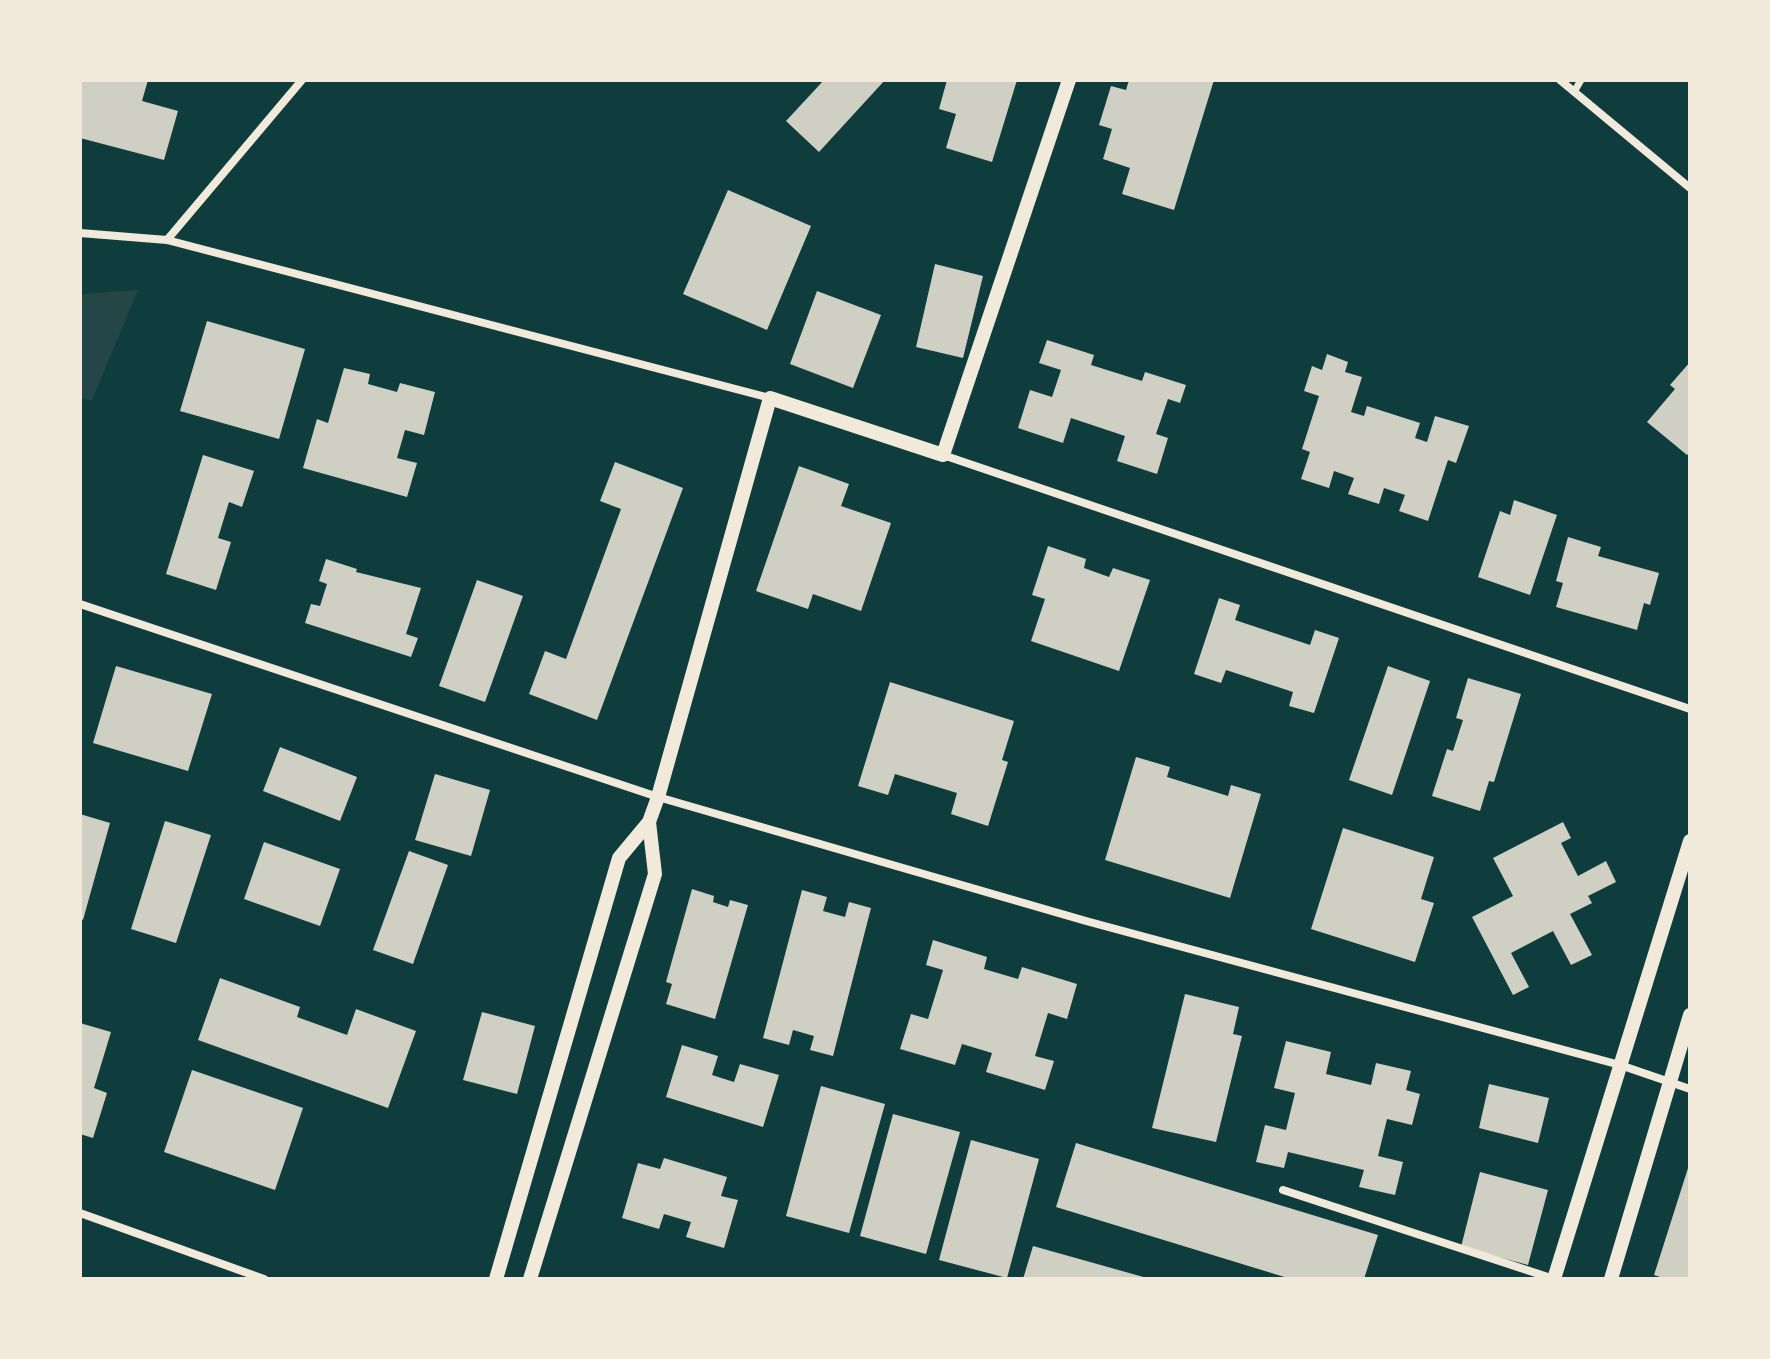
<!DOCTYPE html>
<html>
<head>
<meta charset="utf-8">
<style>
  body { margin:0 }
  #map { position:relative; width:1770px; height:1359px; overflow:hidden; background:#0f3d3e; font-family:"PT Sans Narrow",sans-serif }
  canvas { display:block }
  .frame { position:absolute; inset:0; border:82px solid #f1e9da; pointer-events:none }
</style>
</head>
<body>
<div id="map">
<canvas width="1770" height="1359"></canvas>
<div class="frame"></div>
</div>
<script>
const context = document.querySelector('canvas').getContext('2d');
context.lineJoin = 'round';
function fill(path, color) { context.fillStyle = color; context.fill(path, 'evenodd'); }
const poly = rows => new Path2D(rows.map(r => 'M' + r).join(''));
function strokePath(path, color, width, dash) { context.strokeStyle = color; context.lineWidth = width; context.lineCap = dash ? 'butt' : 'round'; context.setLineDash(dash || []); context.stroke(path); }
fill(poly([
  [138,290,92,400,80,399,80,294]
]), '#244646');
fill(poly([
  [80,80,148,80,142,101,178,111,164,160,80,138],
  [824,80,885,80,819,152,786,121],
  [947,80,1017,80,992,162,946,148,956,114,939,109],
  [1129,80,1214,80,1174,210,1122,194,1130,168,1103,159,1112,129,1099,125,1111,86,1126,90],
  [728,190,811,226,767,330,683,294],
  [935,264,983,276,963,358,916,347],
  [817,291,881,315,853,388,790,364],
  [207,321,305,349,279,439,180,411],
  [1047,340,1094,355,1091,365,1142,381,1145,372,1186,385,1180,403,1168,399,1156,434,1168,438,1157,474,1117,461,1125,436,1071,418,1063,443,1018,428,1030,390,1052,397,1061,370,1039,363],
  [1327,354,1348,362,1345,372,1362,377,1351,412,1364,416,1367,406,1420,423,1415,438,1427,442,1435,416,1469,426,1456,463,1448,460,1428,521,1399,511,1405,495,1384,488,1379,504,1348,494,1354,478,1334,471,1329,488,1301,479,1310,452,1302,449,1319,396,1304,391,1312,366,1322,370],
  [1690,362,1690,452,1687,455,1647,422,1675,389,1670,385],
  [344,368,370,374,368,384,397,392,400,383,435,392,424,435,405,430,397,458,417,463,407,497,303,468,317,419,328,423],
  [203,455,254,471,242,507,229,502,218,538,231,542,216,590,166,574],
  [615,462,683,488,597,720,529,694,545,651,566,659,621,509,600,501],
  [799,466,849,484,841,506,891,523,861,611,813,594,808,609,756,591],
  [1514,500,1557,515,1530,595,1478,577,1500,511,1510,515],
  [1568,537,1601,547,1598,556,1659,573,1650,605,1644,603,1637,630,1556,607,1563,583,1556,581],
  [1048,546,1086,559,1084,568,1109,577,1113,568,1150,580,1119,671,1031,641,1045,599,1032,595],
  [326,559,357,569,356,572,421,588,406,634,418,638,411,657,305,623,311,604,320,606,327,584,319,581],
  [477,580,523,596,485,702,439,686],
  [1219,598,1240,605,1235,620,1310,645,1315,630,1339,638,1314,713,1289,706,1293,692,1226,670,1221,683,1194,674],
  [116,666,212,694,188,771,93,743],
  [1388,666,1430,681,1392,795,1349,780],
  [1468,678,1521,694,1494,782,1489,781,1480,811,1432,796,1447,749,1453,751,1463,720,1456,718],
  [890,682,1014,721,1002,760,1008,762,988,826,951,814,957,793,895,774,888,795,858,786],
  [280,747,357,777,340,821,263,791],
  [1136,757,1170,767,1167,777,1228,796,1231,785,1261,794,1230,898,1105,860],
  [435,774,490,790,471,856,415,840],
  [80,814,110,823,83,920,80,919],
  [165,821,211,835,176,943,131,929],
  [1563,822,1571,838,1561,843,1578,876,1606,861,1616,882,1588,896,1592,903,1570,914,1592,955,1571,965,1553,931,1511,953,1529,987,1513,995,1472,917,1513,896,1493,858],
  [1343,828,1434,857,1421,899,1434,903,1415,962,1311,929],
  [264,842,340,869,320,926,244,899],
  [409,851,448,865,413,964,373,950],
  [692,889,714,896,713,902,728,907,730,900,748,905,715,1019,666,1004,672,984,666,982],
  [802,890,827,897,823,911,845,917,849,902,871,908,833,1056,810,1050,814,1036,793,1030,789,1045,763,1038],
  [933,940,987,957,984,969,1018,979,1022,967,1077,984,1067,1019,1048,1013,1035,1056,1054,1061,1045,1090,986,1072,992,1053,962,1044,955,1065,900,1049,911,1014,928,1019,943,970,926,965],
  [220,978,300,1007,297,1017,347,1035,356,1009,416,1031,388,1108,198,1040],
  [1185,994,1239,1007,1233,1034,1242,1036,1216,1142,1152,1128],
  [482,1012,535,1026,517,1094,463,1080],
  [80,1023,111,1032,94,1088,107,1093,93,1138,80,1134],
  [1286,1041,1331,1052,1326,1074,1371,1085,1376,1063,1411,1071,1406,1090,1420,1094,1412,1125,1387,1119,1378,1156,1403,1162,1395,1195,1359,1187,1364,1170,1288,1152,1284,1168,1256,1162,1265,1125,1286,1130,1295,1093,1274,1088],
  [682,1045,718,1056,712,1075,734,1082,740,1064,779,1075,763,1127,666,1097],
  [192,1070,303,1108,275,1190,164,1152],
  [1489,1084,1549,1098,1538,1143,1479,1128],
  [821,1086,885,1104,849,1233,786,1216],
  [893,1114,960,1132,926,1254,860,1236],
  [971,1140,1039,1159,1007,1278,939,1260],
  [1076,1143,1378,1235,1364,1279,1291,1279,1056,1207],
  [664,1158,727,1177,721,1196,738,1200,724,1248,686,1237,691,1222,664,1214,659,1229,622,1218,638,1163,660,1169],
  [1689,1165,1690,1279,1666,1279,1654,1275],
  [1480,1172,1548,1190,1528,1265,1461,1247],
  [1033,1246,1147,1278,1146,1279,1023,1279]
]), '#cfcfc3');
strokePath(poly([
  [1574,92,1581,80]
]), '#f1e9da', 7);
strokePath(poly([
  [1560,80,1690,188],
  [80,233,167,240,770,398],
  [167,240,302,80],
  [943,455,1690,709],
  [80,604,658,797,1086,921,1620,1065,1690,1089],
  [1283,1190,1554,1279],
  [80,1213,264,1279]
]), '#f1e9da', 8);
strokePath(poly([
  [496,1279,619,858,649,822,658,797,770,398,943,455,1069,80],
  [530,1279,655,874,649,822],
  [1554,1279,1690,841],
  [1611,1279,1690,1015]
]), '#f1e9da', 14);
</script>
</body>
</html>
